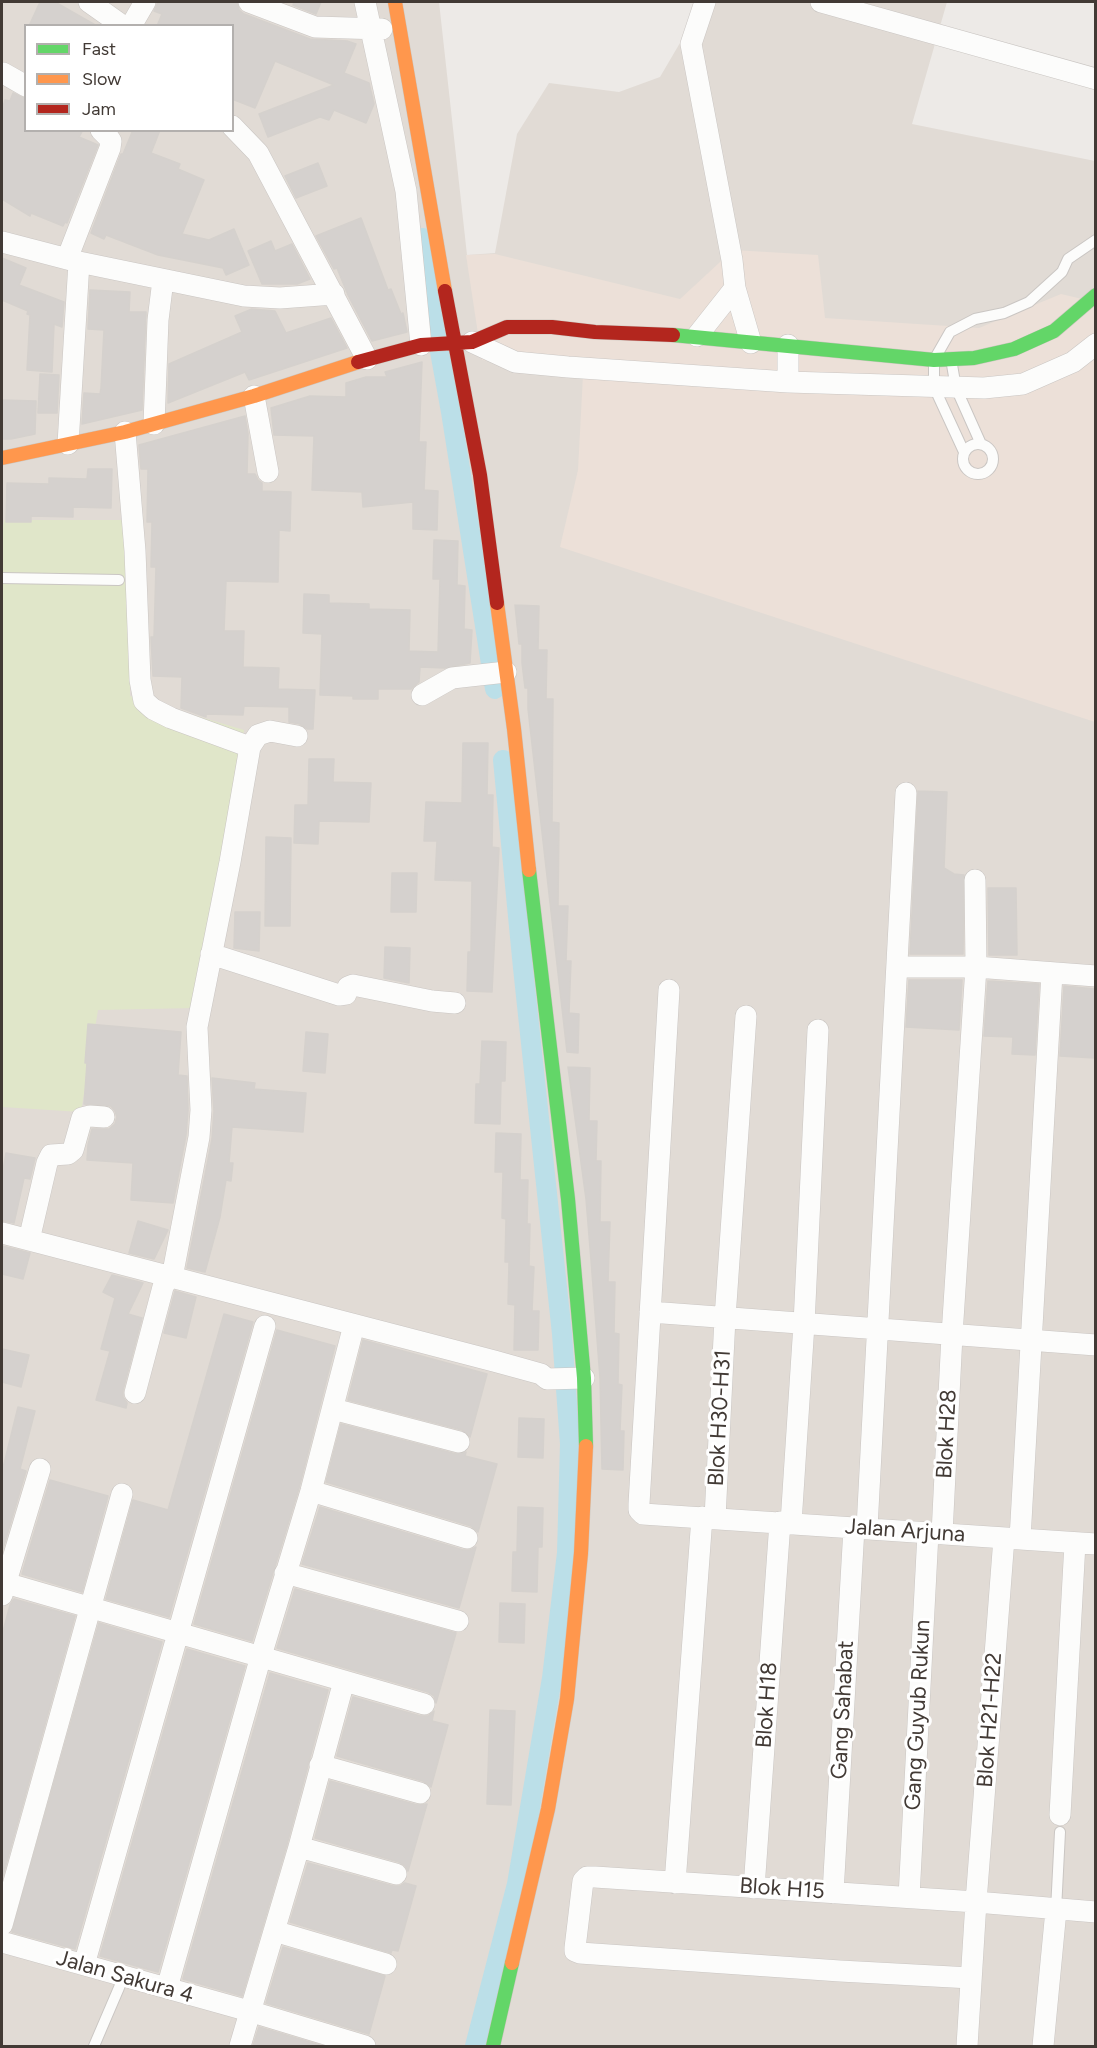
<!DOCTYPE html>
<html>
<head>
<meta charset="utf-8">
<style>
  body { margin:0 }
  #map { position:relative; width:1097px; height:2048px; overflow:hidden; background:#edeae7; font-family:Figtree,sans-serif }
  canvas { display:block }
  .frame { position:absolute; inset:0; border:3px solid #423a35; pointer-events:none }
  .legend { position:absolute; left:24px; top:24px; width:210px; height:108px; box-sizing:border-box; background:#fff; border:2px solid #b3b0ae; margin:0; padding:8px 10px; list-style:none; font-size:18px; color:#423a35 }
  .legend li { display:flex; align-items:center; gap:12px; height:30px }
  .legend b { width:30px; border:2px solid #b3b0ae }
</style>
</head>
<body>
<div id="map">
<canvas width="1097" height="2048"></canvas>
<div class="frame"></div>
<ul class="legend">
<li><b style="height:8px;background:#63d668"></b>Fast</li>
<li><b style="height:8px;background:#ff974d"></b>Slow</li>
<li><b style="height:8px;background:#b3261e"></b>Jam</li>
</ul>
</div>
<script>
const context = document.querySelector('canvas').getContext('2d');
context.lineJoin = 'round';
function fill(path, color) { context.fillStyle = color; context.fill(path, 'evenodd'); }
const poly = rows => new Path2D(rows.map(r => 'M' + r).join(''));
function strokePath(path, color, width, dash) { context.strokeStyle = color; context.lineWidth = width; context.lineCap = dash ? 'butt' : 'round'; context.setLineDash(dash || []); context.stroke(path); }
function drawText(font, color, halo, rows, align = 'center') {
  context.font = font + ' Figtree,sans-serif'; context.lineWidth = 6; context.setLineDash([]); context.textBaseline = 'middle'; context.strokeStyle = halo; context.fillStyle = color; for (const [text, x, y, turn = 0] of rows) {
    context.save(); context.translate(x, y); context.rotate((+turn || 0) * Math.PI / 180); context.textAlign = isNaN(turn) ? turn : align; if (halo) context.strokeText(text, 0, 0); context.fillText(text, 0, 0); context.restore();
  }
}
fill(poly([
  [2,2,439,2,467,255,495,253,517,134,549,83,619,92,660,77,704,2,947,2,912,124,1095,161,1095,2046,2,2046],
  [26,26,232,26,232,130,26,130]
]), '#e1dbd5');
fill(poly([
  [733,250,818,255,825,318,979,328,1061,294,1095,302,1095,722,560,547,578,470,583,375,482,360,466,255,495,254,680,299]
]), '#ece0d8');
fill(poly([
  [4,520,130,520,130,696,244,730,196,1008,98,1010,81,1112,2,1107,2,531]
]), '#e0e6c9');
strokePath(poly([
  [423,238,429,291,451,412,495,689],
  [475,2046,517,1884,552,1678,567,1553,570,1444,562,1334,523,968,503,760]
]), '#bbdfe8', 20);
const building = poly([
  [40,2,55,2,97,26,29,26,40,2],
  [158,2,237,2,239,10,244,14,310,39,347,41,356,44,344,73,369,83,374,104,366,123,334,110,329,120,320,117,268,137,259,114,334,85,275,61,255,108,232,99,232,26,157,26,162,14,154,11,158,2],
  [294,2,321,2,316,14,293,5,294,2],
  [13,93,26,99,26,130,83,130,79,137,98,145,67,223,65,222,63,226,31,213,30,216,2,199,2,110,5,100,10,101,13,93],
  [133,130,160,130,151,153,180,164,178,169,204,180,182,234,209,240,234,229,249,265,226,275,223,268,158,255,106,235,104,239,91,233,121,154,123,154,133,130],
  [318,163,327,186,296,198,285,176,318,163],
  [361,218,388,290,391,289,401,314,403,313,407,332,372,341,348,295,337,268,334,269,316,236,361,218],
  [271,241,275,251,292,244,310,279,297,284,262,284,248,251,271,241],
  [2,258,26,268,19,285,64,302,62,327,54,324,52,372,27,370,30,315,27,314,28,311,2,300,2,258],
  [90,290,130,292,129,312,146,312,142,410,82,424,84,393,100,394,101,388,104,330,88,329,90,290],
  [252,309,275,311,286,333,331,318,347,348,249,380,245,372,168,403,169,364,242,332,235,316,252,309],
  [422,362,419,442,426,442,424,490,438,491,437,530,413,529,413,502,363,507,362,492,312,490,314,436,274,435,271,408,310,396,346,397,346,383,366,377,387,377,385,372,422,362],
  [40,374,59,375,57,413,38,413,40,374],
  [2,400,36,401,35,434,11,439,2,439,2,400],
  [245,416,248,434,247,474,255,474,258,480,262,483,262,491,291,492,290,531,279,530,278,582,226,581,224,631,244,631,243,667,279,668,278,689,315,690,313,729,307,729,300,724,289,722,289,707,244,706,243,715,206,714,206,717,181,708,182,677,153,676,151,637,154,637,156,567,151,567,152,522,147,522,148,469,141,469,139,445,245,416],
  [88,469,112,469,111,508,73,507,73,517,31,516,31,522,6,522,7,483,49,484,49,478,87,479,88,469],
  [434,540,458,541,457,585,465,586,464,629,472,630,470,663,445,668,420,667,419,682,411,689,378,689,378,699,353,699,353,696,320,695,322,634,303,633,304,594,329,595,329,603,369,604,369,609,410,610,409,651,438,652,440,579,433,579,434,540],
  [515,605,539,606,538,650,547,650,546,699,553,699,552,822,559,823,558,906,568,906,566,961,571,961,569,1013,579,1014,578,1053,567,1052,528,709,528,688,525,688,522,663,522,644,519,644,515,605],
  [463,743,488,743,487,795,493,795,492,847,499,848,492,992,467,991,468,952,471,952,472,881,435,880,437,841,424,841,426,802,462,803,463,743],
  [309,759,334,759,333,782,371,783,369,822,319,821,318,844,294,843,295,805,308,805,309,759],
  [918,791,947,792,944,868,954,874,964,875,963,954,910,954,918,791],
  [266,837,291,838,290,926,265,926,266,837],
  [392,873,417,873,416,912,391,912,392,873],
  [988,888,1016,888,1017,955,989,955,988,888],
  [235,912,260,912,259,951,234,948,235,912],
  [385,947,410,948,409,983,384,978,385,947],
  [909,980,962,980,959,1030,906,1027,909,980],
  [988,981,1039,984,1035,1055,1012,1054,1013,1037,984,1036,988,981],
  [1064,986,1095,989,1095,1058,1060,1056,1064,986],
  [88,1024,181,1032,178,1075,187,1076,188,1110,186,1135,173,1203,131,1200,133,1163,87,1160,88,1145,92,1129,109,1129,115,1124,117,1117,115,1111,111,1106,84,1104,87,1063,85,1063,88,1024],
  [306,1032,328,1034,325,1073,303,1071,306,1032],
  [482,1041,506,1042,505,1081,501,1081,500,1124,475,1123,476,1084,480,1084,482,1041],
  [568,1067,590,1068,589,1121,597,1121,596,1161,601,1161,600,1222,610,1222,608,1282,615,1282,614,1333,619,1334,618,1384,622,1385,620,1431,624,1431,623,1470,602,1469,600,1378,591,1260,586,1199,568,1067],
  [212,1078,255,1083,254,1089,306,1093,303,1132,232,1127,229,1163,233,1163,231,1181,226,1180,220,1217,205,1272,187,1268,212,1139,214,1111,212,1078],
  [496,1133,521,1134,520,1180,528,1180,527,1224,530,1224,529,1266,534,1267,532,1311,539,1311,538,1350,514,1350,515,1305,508,1304,509,1262,505,1262,506,1219,502,1218,503,1172,495,1172,496,1133],
  [6,1153,35,1158,30,1179,24,1178,14,1223,2,1221,2,1176,6,1153],
  [138,1221,168,1230,154,1259,129,1253,138,1221],
  [2,1246,30,1253,23,1279,2,1274,2,1246],
  [112,1275,143,1283,128,1314,142,1318,123,1390,123,1397,127,1403,126,1408,96,1400,110,1351,101,1349,115,1298,103,1292,112,1275],
  [175,1291,196,1297,186,1338,164,1333,175,1291],
  [224,1314,253,1322,169,1617,106,1599,133,1500,168,1510,224,1314],
  [277,1330,335,1346,299,1488,252,1641,194,1624,277,1330],
  [363,1340,487,1374,470,1437,462,1430,348,1400,363,1340],
  [2,1349,29,1355,21,1387,2,1382,2,1349],
  [18,1407,35,1411,20,1469,26,1471,2,1552,2,1472,18,1407],
  [519,1418,544,1419,543,1458,518,1457,519,1418],
  [341,1424,456,1454,466,1452,465,1456,497,1464,478,1532,471,1526,326,1482,341,1424],
  [50,1480,108,1496,82,1592,22,1574,50,1480],
  [320,1507,463,1550,470,1550,476,1547,459,1608,302,1564,320,1507],
  [518,1507,543,1508,542,1547,538,1547,537,1592,512,1591,513,1552,517,1552,518,1507],
  [295,1589,456,1633,436,1703,434,1696,428,1692,277,1648,295,1589],
  [14,1599,75,1616,2,1879,2,1635,10,1605,14,1599],
  [500,1603,525,1604,524,1643,499,1642,500,1603],
  [99,1623,162,1642,75,1949,12,1932,99,1623],
  [187,1649,245,1666,158,1972,100,1956,187,1649],
  [270,1673,328,1690,287,1844,242,1996,183,1979,270,1673],
  [353,1697,420,1716,428,1716,434,1711,432,1721,448,1725,431,1787,423,1781,337,1756,353,1697],
  [490,1710,515,1711,511,1805,487,1804,490,1710],
  [330,1781,417,1805,427,1804,408,1871,405,1866,399,1862,315,1838,330,1781],
  [308,1863,393,1886,400,1886,405,1883,416,1886,398,1951,392,1950,391,1953,290,1922,308,1863],
  [283,1947,385,1976,369,2034,266,2003,283,1947],
  [259,2027,323,2046,253,2046,259,2027]
]);
fill(building, '#d5d1ce');
strokePath(building, '#d5d1cd', 1.5);
const lane = poly([
  [951,359,956,388,981,444],
  '963 459a15 15 0 1 1 30 0a15 15 0 1 1-30 0Z',
  [964,452,934,387,934,360,950,332,975,319,1004,313,1029,302,1062,272,1068,259,1096,240],
  [2,578,119,580],
  [1056,1910,1060,1832],
  [94,2046,124,1976]
]);
const street = poly([
  [89,2,123,26],
  [249,2,315,27,382,29],
  [365,2,406,191,421,345],
  [705,2,691,44,732,260,735,288,751,343],
  [821,2,1096,79],
  [131,26,145,2],
  [3,73,26,86],
  [232,126,258,153,367,359],
  [2,242,79,262,244,296,280,298,334,294],
  [67,259,110,148,111,141,109,138,101,130],
  [697,336,735,288],
  [472,342,515,362,568,367,788,382,984,388,1023,384,1073,362,1096,344],
  [788,345,788,382],
  [254,396,268,472],
  [154,424,158,320,163,280],
  [125,432,135,551,140,680,144,701,153,709,171,718,250,747],
  [68,444,79,262],
  [422,695,452,678,506,672],
  [211,954,339,995,346,994,348,987,353,985,432,1001,455,1003],
  [897,967,976,967,1096,976],
  [669,990,639,1504,639,1510,643,1514,1096,1544],
  [2,1233,494,1361,541,1374,547,1379,584,1378],
  [29,1240,47,1163,51,1155,68,1154,73,1150,82,1118,90,1116,104,1117],
  [650,1312,1096,1345],
  [135,1393,163,1287,174,1267,199,1137,201,1110,197,1027,230,862,250,747,258,735,270,731,297,736],
  [333,1409,459,1442],
  [311,1491,467,1538],
  [715,1518,725,1318,746,1016],
  [791,1523,804,1324,818,1030],
  [867,1528,906,793],
  [942,1534,952,1335,976,967,975,880],
  [1020,1539,1052,973],
  [285,1573,458,1621],
  [2,1582,424,1704],
  [2,1595,40,1469],
  [320,1765,420,1793],
  [1060,1815,1075,1543],
  [299,1847,396,1874],
  [675,1883,702,1517],
  [754,1888,780,1522],
  [833,1893,854,1528],
  [909,1897,928,1533],
  [2,1925,122,1494],
  [274,1931,386,1964],
  [2,1942,249,2011,365,2046],
  [84,1965,265,1326],
  [971,1978,840,1971,580,1953,575,1951,575,1948,583,1881,587,1877,595,1877,976,1902,1096,1912],
  [167,1988,261,1656,311,1491,354,1325],
  [240,2046,299,1847,344,1681],
  [967,2046,976,1902,1004,1538],
  [1043,2046,1056,1910]
]);
const fast = poly([
  [673,335,934,360,974,358,1014,349,1054,331,1096,295],
  [529,870,568,1199,584,1378,586,1446],
  [493,2046,512,1963]
]);
const slow = poly([
  [395,2,445,291],
  [2,458,125,432,254,396,358,362],
  [497,603,514,729,529,870],
  [512,1963,548,1809,567,1699,581,1553,586,1446]
]);
const jam = poly([
  [445,291,480,475,497,603],
  [358,362,421,345,472,342,507,327,552,327,595,332,673,335]
]);
strokePath(lane, '#cac6c3', 12);
strokePath(street, '#cac6c3', 22);
strokePath(fast, '#cdc7c0', 15);
strokePath(slow, '#cdc7c0', 15);
strokePath(jam, '#cdc7c0', 15);
strokePath(lane, '#fcfcfb', 10);
strokePath(street, '#fcfcfb', 21);
strokePath(fast, '#63d668', 14);
strokePath(slow, '#ff974d', 14);
strokePath(jam, '#b3261e', 14);
drawText('22px', '#423a35', '#fff', [
  ["Blok H30-H31",720,1418,-87],
  ["Blok H28",947,1434,-87],
  ["Jalan Arjuna",905,1531,4],
  ["Blok H18",767,1705,-86],
  ["Gang Sahabat",843,1710,-87],
  ["Gang Guyub Rukun",918,1715,-87],
  ["Blok H21-H22",990,1720,-86],
  ["Blok H15",782,1889,4],
  ["Jalan Sakura 4",125,1977,16]
]);
</script>
</body>
</html>
